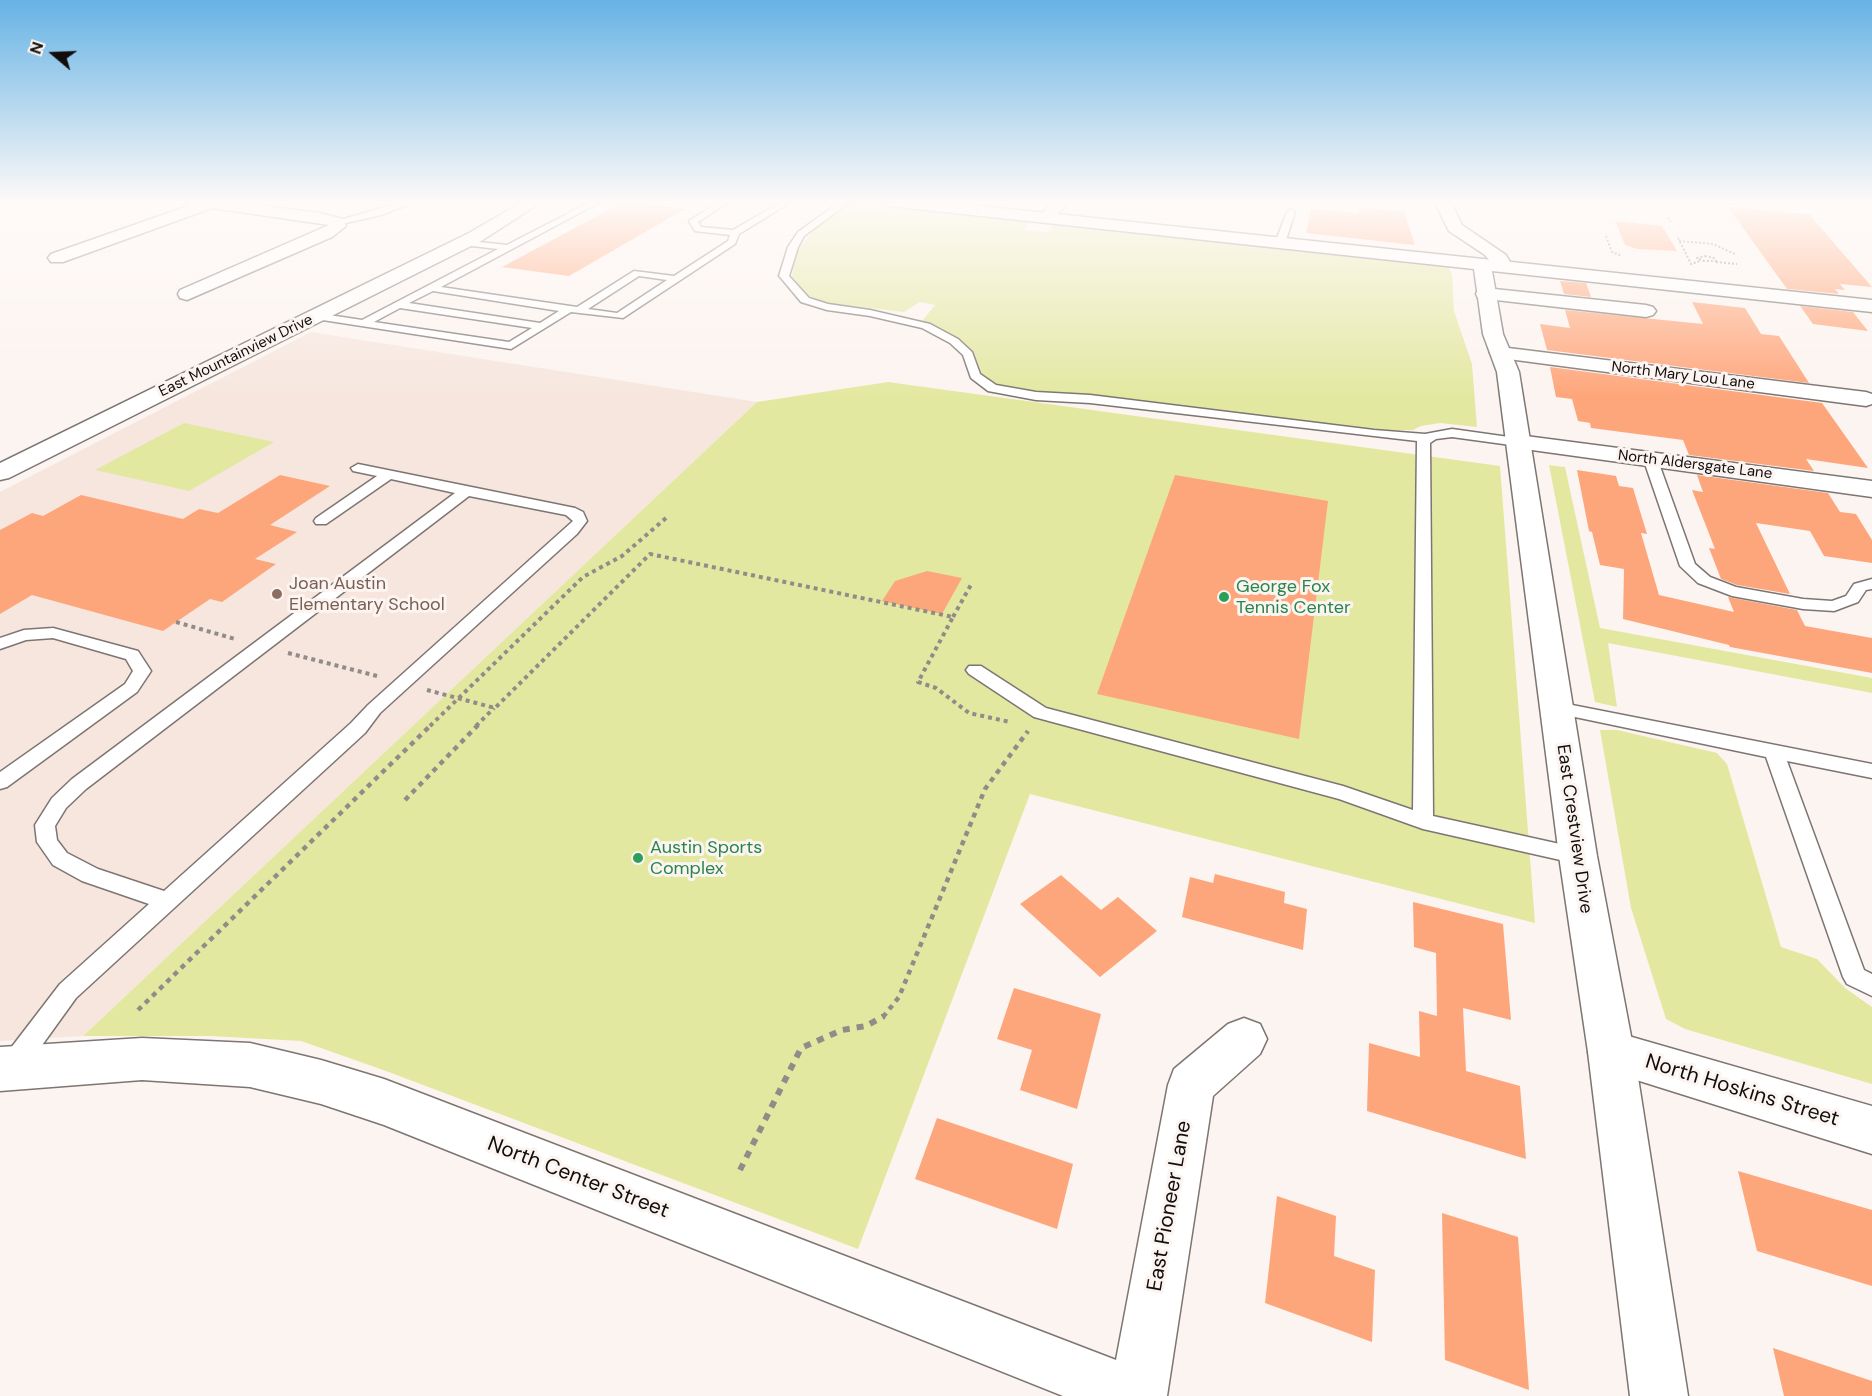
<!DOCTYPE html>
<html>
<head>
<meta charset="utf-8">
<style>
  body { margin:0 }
  #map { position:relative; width:1872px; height:1396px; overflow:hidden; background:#fcf4f0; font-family:"DM Sans",sans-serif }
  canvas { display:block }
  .north { position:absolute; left:24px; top:24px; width:60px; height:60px; -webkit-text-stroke:4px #fcf4f0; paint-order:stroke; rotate:289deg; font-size:16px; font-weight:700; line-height:24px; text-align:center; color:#100d0c }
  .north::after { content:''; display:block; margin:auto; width:21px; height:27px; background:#100d0c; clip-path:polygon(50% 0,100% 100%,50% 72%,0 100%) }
</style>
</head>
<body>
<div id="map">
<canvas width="1872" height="1396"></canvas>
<div class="north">N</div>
</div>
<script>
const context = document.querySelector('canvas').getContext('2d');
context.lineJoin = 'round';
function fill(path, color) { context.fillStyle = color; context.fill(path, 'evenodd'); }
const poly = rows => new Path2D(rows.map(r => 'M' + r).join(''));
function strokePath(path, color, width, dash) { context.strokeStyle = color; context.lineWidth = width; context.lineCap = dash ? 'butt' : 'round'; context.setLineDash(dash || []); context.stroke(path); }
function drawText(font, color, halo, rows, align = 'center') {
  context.font = font + ' "DM Sans",sans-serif'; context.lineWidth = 6; context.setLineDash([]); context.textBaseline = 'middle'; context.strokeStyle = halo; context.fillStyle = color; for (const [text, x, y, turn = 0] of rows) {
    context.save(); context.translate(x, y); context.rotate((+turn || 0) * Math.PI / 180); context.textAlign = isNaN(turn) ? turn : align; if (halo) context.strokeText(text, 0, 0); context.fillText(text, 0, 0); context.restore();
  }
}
fill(poly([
  [311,332,757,402,83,1036,0,1041,0,492]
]), '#f6e6de');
fill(poly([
  [852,203,1029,222,1025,230,1048,232,1055,224,1449,268,1452,274,1454,311,1472,364,1477,427,1440,423,1421,426,1413,430,1371,431,1091,395,1037,393,1002,387,979,376,971,352,942,330,922,321,935,305,920,302,904,312,818,302,791,282,796,252,821,221],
  [888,382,1500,466,1535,923,1030,794,858,1249,386,1071,301,1041,210,1036,83,1036,757,402],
  [184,423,274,442,189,491,95,470],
  [1549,465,1565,467,1600,628,1872,678,1872,693,1608,643,1617,707,1595,702],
  [1600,730,1617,730,1717,753,1727,764,1781,947,1817,959,1845,988,1872,1007,1872,1084,1685,1029,1666,1019,1631,908]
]), '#e3e8a1');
fill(poly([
  [625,201,685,209,569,276,502,267],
  [1728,207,1809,214,1872,287,1840,284,1845,290,1835,289,1839,294,1787,289],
  [1358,208,1404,211,1415,245,1306,233,1311,209,1359,213],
  [1615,221,1662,226,1677,251,1637,249,1625,245],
  [1560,281,1586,283,1591,297,1564,294],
  [1692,302,1745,308,1761,334,1779,336,1809,383,1547,350,1540,324,1570,328,1565,310,1703,324],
  [1800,306,1853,312,1868,331,1813,324],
  [1550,367,1822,403,1868,468,1806,459,1814,471,1689,455,1683,440,1591,428,1590,423,1578,421,1572,399,1556,397],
  [1577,470,1616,476,1619,486,1633,488,1647,534,1641,533,1659,595,1734,612,1728,597,1797,610,1805,626,1872,638,1872,673,1730,647,1729,645,1623,619,1624,569,1600,565,1592,532,1589,531],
  [280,475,330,486,270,525,297,532,255,559,276,564,222,602,210,599,163,631,32,595,0,614,0,530,32,513,43,516,81,495,183,519,199,509,218,513],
  [1175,475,1328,501,1299,739,1097,694],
  [1697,475,1828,493,1840,512,1856,514,1872,540,1872,563,1824,556,1810,531,1756,523,1790,594,1737,585,1721,579,1709,548,1715,549,1692,490,1703,492],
  [927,571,962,578,942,614,882,601,895,581],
  [1215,874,1285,892,1284,903,1307,909,1303,950,1182,917,1190,877,1213,883],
  [1061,875,1101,910,1118,897,1157,931,1100,977,1020,904],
  [1413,902,1503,924,1511,1020,1463,1008,1466,1071,1520,1086,1526,1159,1367,1111,1369,1043,1420,1057,1419,1011,1437,1016,1436,953,1414,947],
  [1014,988,1101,1014,1077,1109,1020,1090,1032,1050,997,1039],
  [937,1118,1073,1164,1057,1229,915,1179],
  [1738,1171,1872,1210,1872,1286,1757,1251],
  [1277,1196,1336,1216,1334,1256,1375,1270,1372,1342,1265,1303],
  [1442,1213,1518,1237,1529,1390,1445,1360],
  [1773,1348,1872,1381,1872,1396,1784,1396]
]), '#fea67b');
const lane = poly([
  [406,201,418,201,381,215,337,225,333,222,406,201],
  [592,201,602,201,441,287,577,307,634,271,674,276,728,241,730,235,695,231,689,221,720,201,730,201,698,222,701,227,733,230,783,201,791,202,739,234,735,244,623,318,571,312,511,349,316,319,311,316,316,313,362,320,498,249,463,245,458,242,460,240,507,245,592,201],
  [639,276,667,280,617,313,588,309,639,276],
  [433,291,559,311,540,323,409,303,433,291],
  [400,308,532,328,509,342,374,322,400,308],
  [841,201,851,201,804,236,798,247,789,276,809,298,828,304,870,310,930,324,958,339,972,352,980,374,996,385,1036,392,1090,395,1374,430,1425,434,1452,429,1523,439,1525,442,1518,446,1452,437,1436,439,1430,443,1433,816,1578,848,1585,850,1589,856,1585,862,1578,864,1423,829,1339,799,1034,717,969,674,966,670,969,666,981,666,1046,708,1343,786,1413,810,1417,441,1090,403,1036,400,988,391,971,378,963,355,950,343,922,328,870,316,827,310,801,302,781,278,779,276,788,247,798,232,841,201],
  [1291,209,1295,212,1285,243,1277,245,1275,243,1287,212,1291,209],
  [1650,454,1657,458,1695,564,1710,577,1736,587,1803,599,1832,601,1846,596,1854,584,1872,579,1872,589,1866,590,1858,602,1834,611,1803,609,1732,596,1698,583,1680,566,1643,458,1650,454],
  [358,464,575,508,583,512,587,521,577,534,380,713,365,733,76,998,22,1073,13,1077,4,1073,0,1065,4,1057,60,984,149,904,82,881,53,865,37,842,35,825,52,798,72,779,455,493,391,479,326,524,316,524,314,521,316,518,377,476,353,471,351,468,358,464],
  [469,496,566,515,573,521,368,705,351,723,164,891,98,869,67,853,57,840,55,826,66,808,86,789,469,496],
  [53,628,138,651,151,671,137,692,7,787,0,789,0,772,125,684,133,671,126,659,53,638,26,640,0,649,0,638,24,630,53,628],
  [1557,702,1872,764,1872,778,1787,761,1864,970,1872,974,1872,996,1847,984,1843,977,1766,757,1551,712,1548,708,1551,704,1557,702]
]);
const street = poly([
  [185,201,228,201,320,213,343,219,346,226,332,237,187,300,180,298,178,294,180,290,329,225,212,208,63,262,51,262,48,258,51,254,191,205,185,201],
  [1053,201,1069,201,1052,221,1040,221,1038,218,1053,201],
  [1434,201,1450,201,1462,225,1506,255,1513,267,1510,271,1498,271,1485,255,1449,231,1434,201],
  [1485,288,1646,305,1653,307,1656,311,1653,315,1646,317,1478,298,1476,294,1478,290,1485,288],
  [1500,347,1866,392,1872,394,1872,404,1866,406,1493,357,1490,353,1493,349,1500,347],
  [1518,435,1872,481,1872,497,1510,447,1506,442,1510,437,1518,435],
  [1244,1018,1260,1024,1267,1039,1260,1054,1213,1096,1167,1396,1063,1396,384,1125,321,1104,250,1087,142,1080,0,1091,0,1047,142,1038,250,1043,321,1060,384,1079,1116,1360,1168,1085,1174,1069,1228,1024,1244,1018],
  [1611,1031,1872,1106,1872,1154,1595,1067,1588,1052,1595,1037,1611,1031]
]);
const secondary = poly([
  [524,201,543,201,481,241,9,478,0,480,0,463,469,233,524,201],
  [881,201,933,201,1872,300,1872,312,1492,271,1503,334,1519,372,1597,856,1634,1052,1688,1396,1630,1396,1588,1052,1559,856,1497,372,1483,334,1474,269,889,206,881,201]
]);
strokePath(lane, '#7d7572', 3);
strokePath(street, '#7d7572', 3);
strokePath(secondary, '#7d7572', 3);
strokePath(poly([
  [1659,201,1663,209],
  [1668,217,1671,222],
  [1606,236,1612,252,1622,256],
  [1678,238,1691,264,1700,261],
  [1679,241,1713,244,1735,254],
  [1705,256,1714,258,1716,261,1704,261,1697,258,1705,256],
  [1716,262,1737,264]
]), '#928c89', 2, [2, 2]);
strokePath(poly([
  [953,617,972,583],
  [176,622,235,639],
  [288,653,377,676],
  [427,690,495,708,650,554,953,617,918,682,936,688,969,713,1010,722],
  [430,726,583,577,622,556,666,518],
  [476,726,494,708]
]), '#928c89', 4, [4, 4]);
strokePath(poly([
  [405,800,478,725],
  [138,1010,431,725],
  [883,1017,899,997,985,789,1028,731]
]), '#928c89', 4.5, [5, 5]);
strokePath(poly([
  [740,1170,801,1048,842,1030,866,1026,884,1016]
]), '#928c89', 6, [7, 7]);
fill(lane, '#fff');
fill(street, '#fff');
fill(secondary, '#fff');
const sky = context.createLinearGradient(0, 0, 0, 396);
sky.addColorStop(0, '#66b3e5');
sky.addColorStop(0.51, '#fefaf8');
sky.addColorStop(1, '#fefaf800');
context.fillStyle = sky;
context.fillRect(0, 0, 1872, 396);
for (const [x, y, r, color] of [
  [277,594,6,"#8d6e63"],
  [1224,597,6,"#2e9e5b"],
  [638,858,6,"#2e9e5b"]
]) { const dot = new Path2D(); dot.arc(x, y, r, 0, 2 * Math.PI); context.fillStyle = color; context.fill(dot); strokePath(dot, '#fcf4f0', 2); }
drawText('15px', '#100d0c', '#fcf4f0', [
  ["East Mountainview Drive",236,356,-26],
  ["North Mary Lou Lane",1683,376,7],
  ["North Aldersgate Lane",1695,465,7]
]);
drawText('18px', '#785e54', '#fcf4f0', [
  ["Joan Austin",289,584],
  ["Elementary School",289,605]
], 'left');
drawText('18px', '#27864d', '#fcf4f0', [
  ["George Fox",1236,587],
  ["Tennis Center",1236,608],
  ["Austin Sports",650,848],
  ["Complex",650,869]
], 'left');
drawText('18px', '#100d0c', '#fcf4f0', [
  ["East Crestview Drive",1574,829,82]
]);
drawText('21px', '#100d0c', '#fcf4f0', [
  ["North Hoskins Street",1742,1091,17],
  ["North Center Street",578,1178,21],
  ["East Pioneer Lane",1170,1206,-80]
]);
</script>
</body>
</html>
